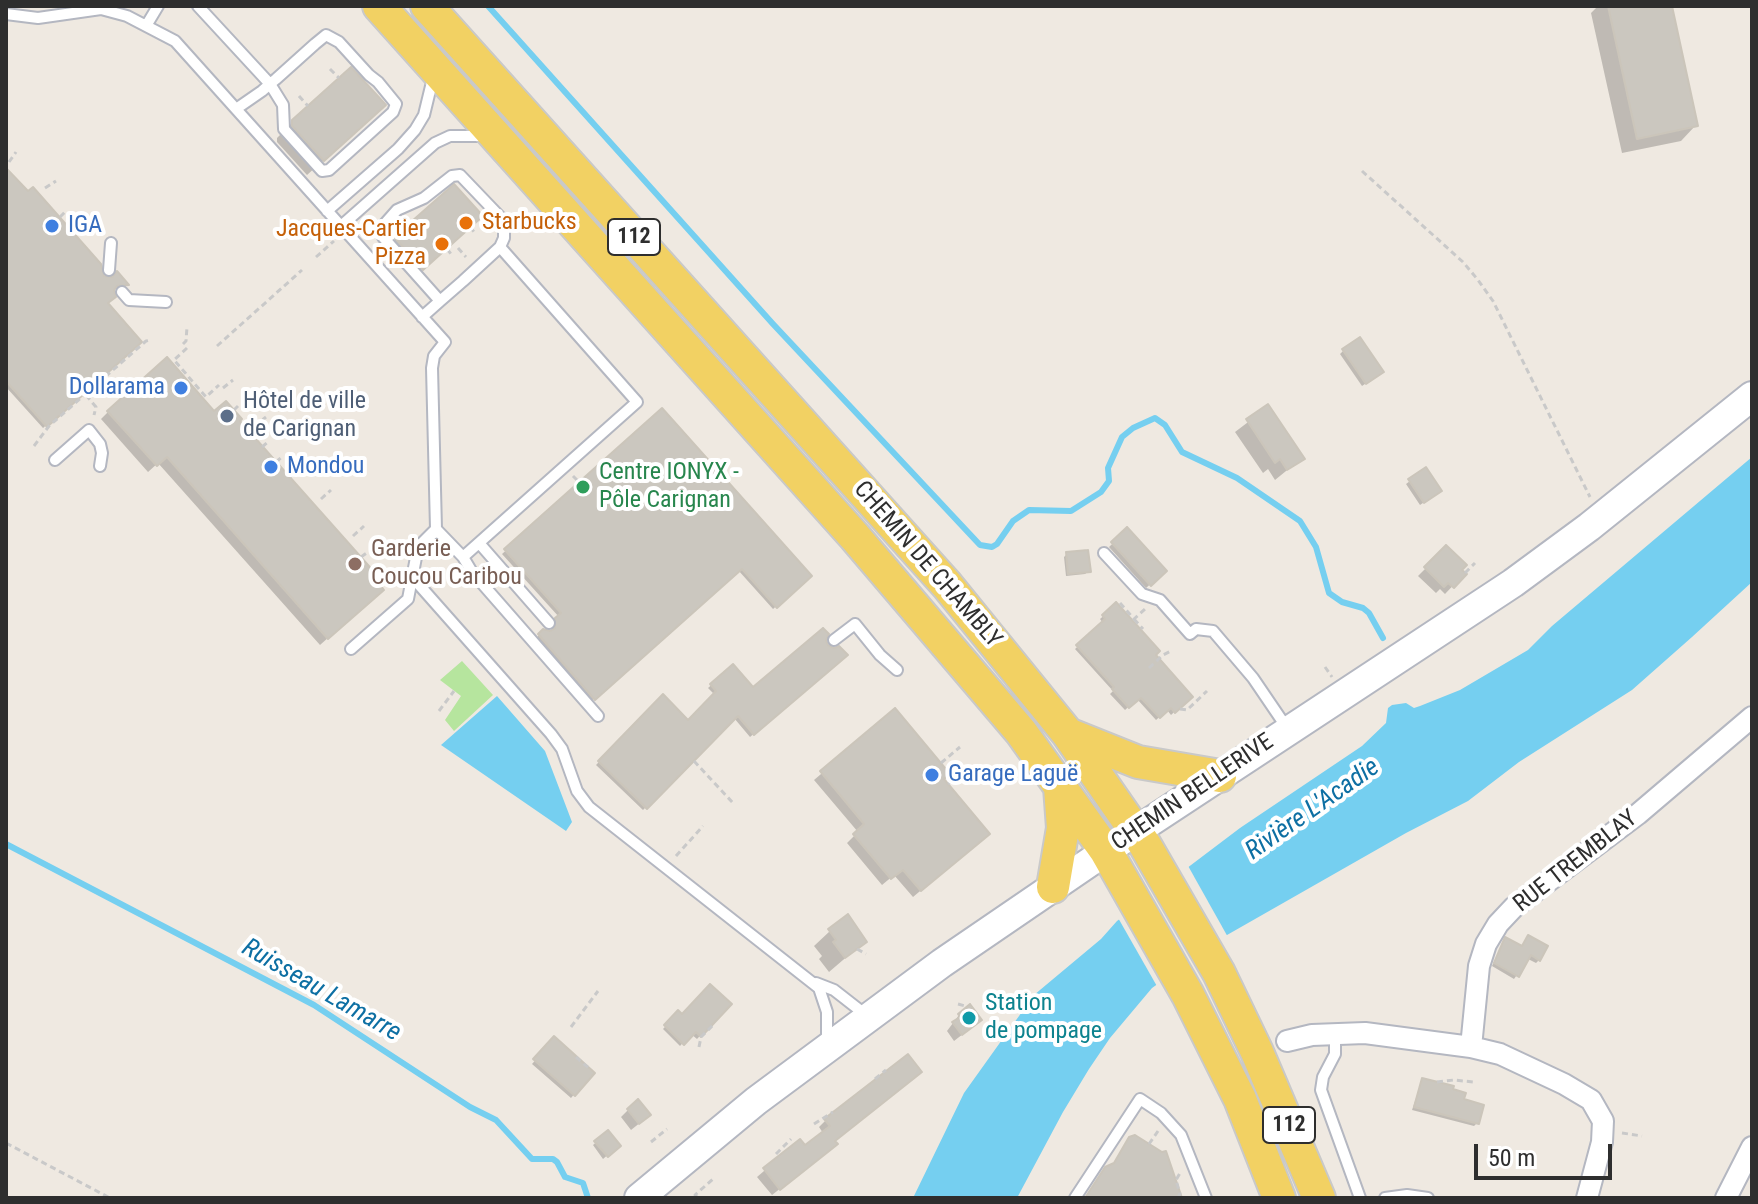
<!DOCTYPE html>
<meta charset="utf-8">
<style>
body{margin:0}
#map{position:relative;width:1758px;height:1204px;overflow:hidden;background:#efe9e1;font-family:"Roboto Condensed",sans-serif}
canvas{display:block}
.frame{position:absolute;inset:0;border:8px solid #2e2e2e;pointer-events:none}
.scale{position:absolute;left:1474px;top:1144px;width:138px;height:36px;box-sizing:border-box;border:4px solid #2e2e2e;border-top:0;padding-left:10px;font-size:24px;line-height:28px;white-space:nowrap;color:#2e2e2e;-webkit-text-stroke:6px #fff;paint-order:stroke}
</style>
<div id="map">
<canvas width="1758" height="1204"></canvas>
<div class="frame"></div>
<div class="scale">50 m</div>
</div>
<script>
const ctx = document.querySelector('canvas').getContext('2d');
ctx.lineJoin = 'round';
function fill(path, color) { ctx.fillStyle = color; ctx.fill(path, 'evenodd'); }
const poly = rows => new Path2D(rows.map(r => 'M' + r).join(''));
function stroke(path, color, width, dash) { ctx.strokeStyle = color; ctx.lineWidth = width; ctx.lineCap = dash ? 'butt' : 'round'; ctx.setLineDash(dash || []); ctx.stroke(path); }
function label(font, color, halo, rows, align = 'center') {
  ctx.font = font + ' "Roboto Condensed",sans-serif'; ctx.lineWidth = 8; ctx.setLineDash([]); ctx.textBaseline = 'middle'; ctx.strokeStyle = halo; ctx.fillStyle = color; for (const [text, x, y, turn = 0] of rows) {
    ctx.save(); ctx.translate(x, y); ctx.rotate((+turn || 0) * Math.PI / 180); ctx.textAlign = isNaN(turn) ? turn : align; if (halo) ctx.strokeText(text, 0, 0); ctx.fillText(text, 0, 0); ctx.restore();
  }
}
const green = poly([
 [462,661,493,695,454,731,445,720,461,696,440,680]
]);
const water = poly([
 [1752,457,1752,582,1692,637,1632,690,1519,762,1468,801,1406,833,1227,935,1152,988,1110,1038,1089,1069,1063,1112,1017,1198,913,1198,964,1093,1034,995,1101,939,1117,921,1240,828,1362,746,1386,723,1388,708,1392,705,1406,703,1414,708,1420,706,1460,690,1528,650,1552,626],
 [497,696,545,751,572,822,566,831,441,745]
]);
const pier = poly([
 [1187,864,1229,939,1158,988,1117,916]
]);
const shadow = poly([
 [1598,6,1670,6,1696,125,1681,141,1622,153,1591,13],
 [368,120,307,175,277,142,277,138,293,122],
 [6,171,102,278,126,285,113,288,106,304,140,342,43,428,6,387],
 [454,187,480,216,419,271,393,242],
 [1343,351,1378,375,1362,386,1340,354],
 [1268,407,1302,458,1275,480,1268,469,1263,473,1235,432],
 [662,411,810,576,773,609,738,570,591,701,536,638,544,631,552,632,553,623,559,617,502,554],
 [108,412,214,414,237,421,374,597,320,645,158,463,148,472,101,419],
 [1425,470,1436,494,1420,505,1406,484],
 [1127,530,1165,571,1146,588,1109,547],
 [1446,548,1464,574,1445,594,1440,589,1436,593,1418,576],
 [1067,554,1089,571,1085,574,1066,576,1064,557],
 [1116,605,1153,655,1191,696,1171,715,1167,710,1156,720,1137,699,1125,710,1110,694,1113,691,1075,649,1103,623,1100,619],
 [824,640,827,647,845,655,750,737,734,718,643,810,596,765,663,697,688,722,715,695,708,688,733,666,753,690],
 [895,711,980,841,913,897,894,875,882,885,847,843,858,832,814,780],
 [830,931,864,942,829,972,819,959,822,956,814,946],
 [1503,942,1521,948,1539,960,1536,963,1528,959,1514,979,1492,966],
 [730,1004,697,1039,691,1034,680,1046,663,1029,678,1013,682,1017],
 [959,1015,972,1027,954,1041,947,1031],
 [554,1039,592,1073,571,1098,532,1064],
 [907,1057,833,1141,828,1151,772,1195,757,1177,799,1141,805,1148,823,1133,819,1127,826,1120],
 [1422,1080,1462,1101,1477,1123,1474,1126,1412,1110],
 [628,1110,641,1122,631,1130,621,1117],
 [608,1132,618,1146,603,1159,593,1145]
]);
const stream = poly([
 [488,6,773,324,980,545,992,547,997,544,1013,521,1029,510,1071,511,1101,492,1109,481,1108,468,1122,437,1133,428,1155,418,1165,425,1182,452,1237,478,1300,521,1316,547,1329,593,1342,602,1363,608,1369,613,1383,638],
 [6,844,314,1005,470,1107,496,1120,532,1159,553,1159,557,1162,565,1177,583,1183,588,1198]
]);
const building = poly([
 [1608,6,1672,6,1698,126,1637,139,1608,6],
 [351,67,386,105,324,161,292,126,292,120,351,67],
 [6,168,28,191,33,187,101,264,104,276,112,277,117,271,129,285,117,286,114,290,116,297,108,303,142,342,47,427,6,381,6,168],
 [454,184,483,216,423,270,394,237,454,184],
 [1360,337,1384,372,1366,384,1342,349,1360,337],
 [167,357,214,411,226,401,242,419,240,421,384,583,381,586,384,590,328,639,167,457,157,466,107,411,167,357],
 [1268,404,1305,459,1287,470,1280,459,1275,463,1246,419,1268,404],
 [662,408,812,576,777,608,742,569,595,700,538,634,543,629,550,631,555,628,555,618,561,613,504,549,662,408],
 [1426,467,1442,491,1424,503,1408,479,1426,467],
 [1127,527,1167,571,1151,586,1111,542,1127,527],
 [1446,545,1467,565,1462,570,1467,574,1454,588,1448,583,1444,587,1424,567,1446,545],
 [1088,550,1091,572,1068,574,1066,552,1088,550],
 [1116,602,1160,651,1156,655,1193,697,1175,713,1171,708,1160,718,1141,698,1129,708,1112,689,1114,687,1076,645,1105,619,1102,615,1116,602],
 [823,628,829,634,826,640,828,645,834,648,839,646,848,655,754,735,738,716,647,809,598,761,663,694,688,720,716,691,710,684,733,664,753,687,823,628],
 [895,708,950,774,944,779,990,834,921,891,903,870,891,879,853,834,864,824,820,771,895,708],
 [848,914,867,942,845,958,833,942,836,940,828,929,848,914],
 [1528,935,1548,946,1540,961,1531,955,1519,977,1494,963,1505,937,1522,946,1528,935],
 [710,984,732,1004,701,1037,696,1032,684,1045,664,1025,678,1010,682,1014,710,984],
 [970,1004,982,1020,962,1035,952,1022,960,1017,958,1014,970,1004],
 [554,1036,595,1073,575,1096,533,1059,554,1036],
 [908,1054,922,1072,835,1141,838,1144,780,1190,763,1168,800,1139,805,1145,830,1126,824,1119,908,1054],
 [1422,1078,1454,1086,1453,1089,1466,1093,1464,1099,1484,1105,1479,1124,1414,1107,1422,1078],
 [638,1099,651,1115,639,1124,627,1109,638,1099],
 [608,1130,621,1146,608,1157,594,1141,608,1130],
 [1135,1135,1162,1152,1166,1151,1182,1198,1085,1198,1105,1167,1114,1163,1129,1137,1135,1135]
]);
const path = poly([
 [330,69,339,78],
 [299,96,308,106],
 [9,162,16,152],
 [1362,171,1463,262,1478,280,1493,301,1590,497],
 [45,188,56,181],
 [60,217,66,211],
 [77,224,87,215],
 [470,227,475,233],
 [458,248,466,257],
 [447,249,451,254],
 [316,257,334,241],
 [183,344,186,341,187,327],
 [217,346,302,270],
 [187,348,174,360,206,397,219,385],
 [223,388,233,380],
 [86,395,96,407,94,415],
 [234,410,238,406],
 [255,426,266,417],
 [34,446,49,426,146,341,151,340],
 [262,447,269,441],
 [276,462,283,456],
 [573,476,579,482],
 [290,477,296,471],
 [321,499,331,490],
 [353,536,364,526],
 [361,557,368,552],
 [1465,573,1475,563],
 [1120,603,1134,619,1145,609],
 [1134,619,1143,629],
 [1325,667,1332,677],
 [1149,668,1163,655,1171,651],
 [1180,709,1187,710,1207,691],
 [439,711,454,691],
 [694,761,733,803],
 [941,763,960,747],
 [948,784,961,774,977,768],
 [676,856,703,826],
 [857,949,866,954],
 [958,1004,965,1006],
 [571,1027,598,991],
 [699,1047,701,1037,714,1024],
 [576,1057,591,1070],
 [875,1079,886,1070],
 [1437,1082,1454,1080,1473,1082],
 [814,1124,833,1112],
 [1622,1133,1642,1136],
 [651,1142,667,1129],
 [6,1143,110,1198],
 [1149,1144,1158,1131],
 [776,1154,791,1139],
 [697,1197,695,1195,713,1179],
 [1178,1198,1180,1194,1176,1180,1180,1173]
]);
const lane = poly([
 [198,6,270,84,283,105,284,129,322,171,329,170,393,112,396,104,378,82,369,75,339,42,326,35,315,44,276,79,270,84,262,91,236,109],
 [6,14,38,18,101,9,127,16,175,41,445,342,434,356,432,368,436,529,418,547,408,599,351,649],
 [146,26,158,6],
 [327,211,398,149,415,130,424,115,433,78],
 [341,226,435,143,450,136,485,136],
 [109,270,111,243],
 [122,292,129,300,166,302],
 [422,317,440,301,463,281,500,247,504,238,504,221,460,175,452,176,424,198,397,210,382,227,383,237,440,301],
 [55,460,89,430,100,444,102,453,100,466],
 [436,529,463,557,637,402,500,247],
 [479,543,549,623],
 [1104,553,1142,594,1160,600,1190,634,1196,629,1213,631,1253,678,1287,728],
 [463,557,472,572,598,716],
 [413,578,551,734,562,749,577,791,589,807,819,988,827,1012,827,1042],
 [834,640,855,624,880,655,897,670],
 [816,983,834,990,866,1015],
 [1335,1033,1335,1054,1323,1077,1321,1090,1360,1198],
 [1075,1198,1140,1099,1161,1113,1181,1135,1206,1198],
 [1385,1198,1407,1195,1428,1198]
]);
const street = poly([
 [1287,1041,1312,1035,1365,1033,1471,1047,1500,1054,1564,1084,1591,1100,1603,1121,1602,1142,1587,1198],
 [1471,1047,1479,966,1486,944,1498,924,1514,907,1638,814,1752,717],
 [1726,1198,1752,1147]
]);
const secondary = poly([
 [639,1198,756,1101,942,963,1106,851,1513,583,1589,527,1752,396]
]);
const primary = poly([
 [379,6,855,537,1021,732,1106,851,1188,995,1240,1099,1279,1198],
 [427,6,947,585,1068,734,1145,845,1219,973,1257,1052,1319,1198],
 [1068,734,1138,762,1220,776],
 [1053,887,1063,828,1060,787]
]);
const markers = [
 [466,223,8,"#e8710a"],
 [52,226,8,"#3f7fe0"],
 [442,244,8,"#e8710a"],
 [181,388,8,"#3f7fe0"],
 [227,416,8,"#5c6f8a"],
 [271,467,8,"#3f7fe0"],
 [583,487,8,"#2e9e5b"],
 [355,564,8,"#8d6e63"],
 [932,775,8,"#3f7fe0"],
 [969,1018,8,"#0f9aa8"]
];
const shields = [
 [634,237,52],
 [1289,1125,52]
];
const shieldNames = [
 ["112",634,237],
 ["112",1289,1125]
];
const foodNames = [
 ["Starbucks",482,223],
 ["Jacques-Cartier",426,230,"right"],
 ["Pizza",426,258,"right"]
];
const shopNames = [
 ["IGA",68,226],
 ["Dollarama",165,388,"right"],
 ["Mondou",287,467],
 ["Garage Laguë",948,775]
];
const serviceNames = [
 ["Hôtel de ville",243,402],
 ["de Carignan",243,430]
];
const leisureNames = [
 ["Centre IONYX -",599,473],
 ["Pôle Carignan",599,501]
];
const educationNames = [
 ["Garderie",371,550],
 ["Coucou Caribou",371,578]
];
const streetNames = [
 ["CHEMIN DE CHAMBLY",927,565,49],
 ["CHEMIN BELLERIVE",1193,793,-34],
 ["RUE TREMBLAY",1576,862,-38]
];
const cultureNames = [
 ["Station",985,1004],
 ["de pompage",985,1032]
];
const waterNames = [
 ["Rivière L'Acadie",1313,810,-35],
 ["Ruisseau Lamarre",321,991,30]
];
fill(green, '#b6e59e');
fill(water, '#75cff0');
fill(pier, '#efe9e1');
fill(shadow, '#0003');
stroke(stream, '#75cff0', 6);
fill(building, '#cbc7bf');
stroke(building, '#cbc5ba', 2);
stroke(lane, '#b4b7c1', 14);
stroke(street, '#b4b7c1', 24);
stroke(secondary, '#b4b7c1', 32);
stroke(primary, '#c9c9c9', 36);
stroke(path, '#c9c9c9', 3, [6, 4]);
stroke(lane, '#fff', 10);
stroke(street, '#fff', 20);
stroke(secondary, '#fff', 28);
stroke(primary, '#f2d163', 32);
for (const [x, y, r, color] of markers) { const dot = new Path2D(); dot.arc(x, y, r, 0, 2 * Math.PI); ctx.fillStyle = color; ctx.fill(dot); stroke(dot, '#fff', 3); }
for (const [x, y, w] of shields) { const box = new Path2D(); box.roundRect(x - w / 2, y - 18, w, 36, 6); ctx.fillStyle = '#fff'; ctx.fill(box); stroke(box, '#2e2e2e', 2); }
label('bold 22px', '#2e2e2e', null, shieldNames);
label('24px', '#c56008', '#fff', foodNames, 'left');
label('24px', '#366cbe', '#fff', shopNames, 'left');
label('24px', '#4e5e75', '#fff', serviceNames, 'left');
label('24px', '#27864d', '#fff', leisureNames, 'left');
label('24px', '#785e54', '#fff', educationNames, 'left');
label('24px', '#2e2e2e', '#fff', streetNames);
label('24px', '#0d838f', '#fff', cultureNames, 'left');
label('italic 26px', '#0d6fa3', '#fff', waterNames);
</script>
